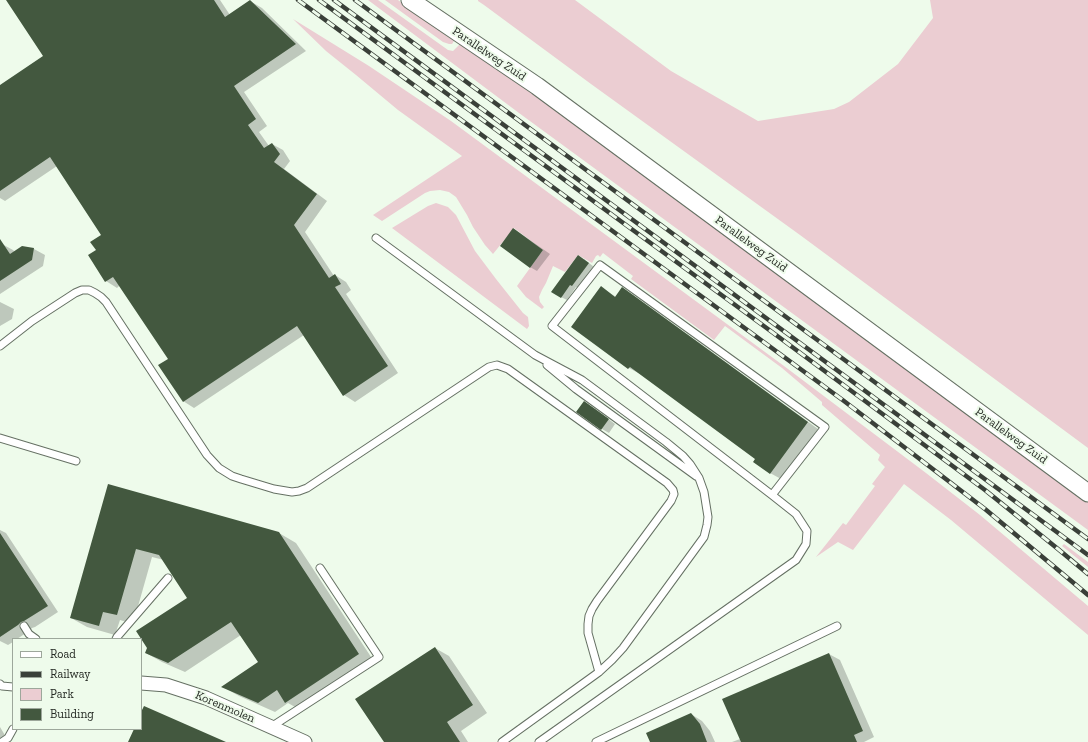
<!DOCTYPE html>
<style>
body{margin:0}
#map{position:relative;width:1088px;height:742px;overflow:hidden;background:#eefbeb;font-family:"Zilla Slab",serif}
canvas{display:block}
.legend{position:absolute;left:12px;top:638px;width:130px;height:92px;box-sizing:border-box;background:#eefbeb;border:1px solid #9da79b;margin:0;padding:5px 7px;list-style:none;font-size:12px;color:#242923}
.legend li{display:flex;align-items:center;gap:8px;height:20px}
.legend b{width:20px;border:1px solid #9da79b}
</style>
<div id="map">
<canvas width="1088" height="742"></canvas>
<ul class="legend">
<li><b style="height:5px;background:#fff"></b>Road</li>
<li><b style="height:5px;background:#3a4039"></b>Railway</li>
<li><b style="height:11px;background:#ebcdd2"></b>Park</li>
<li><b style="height:11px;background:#43583f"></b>Building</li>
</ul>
</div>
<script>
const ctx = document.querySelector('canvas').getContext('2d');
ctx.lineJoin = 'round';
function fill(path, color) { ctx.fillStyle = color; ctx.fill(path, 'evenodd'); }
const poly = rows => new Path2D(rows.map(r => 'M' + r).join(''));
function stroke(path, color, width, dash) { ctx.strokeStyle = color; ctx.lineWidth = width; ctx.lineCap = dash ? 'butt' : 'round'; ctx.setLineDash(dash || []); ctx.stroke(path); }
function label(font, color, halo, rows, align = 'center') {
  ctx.font = font + ' "Zilla Slab",serif'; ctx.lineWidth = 4; ctx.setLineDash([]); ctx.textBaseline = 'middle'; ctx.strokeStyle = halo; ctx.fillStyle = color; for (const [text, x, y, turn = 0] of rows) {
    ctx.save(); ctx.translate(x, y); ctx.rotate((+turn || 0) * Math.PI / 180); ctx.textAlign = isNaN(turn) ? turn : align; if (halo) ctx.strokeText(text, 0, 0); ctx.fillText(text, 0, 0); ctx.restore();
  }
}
const green = poly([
 [368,0,378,0,448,50,453,51,460,44,477,56,508,75,535,93,1088,501,1088,530,519,113],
 [385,0,398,0,454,41,452,44,449,44,443,42],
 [478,0,575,0,671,71,758,121,834,109,849,102,898,64,933,18,930,0,1088,0,1088,448,800,235,591,84,484,5,478,1],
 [293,19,369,66,451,121,784,366,926,473,980,515,1088,606,1088,635,951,520,904,484,853,550,838,542,816,557,843,523,846,525,875,486,872,484,885,467,878,460,880,455,822,405,822,402,782,368,725,326,714,340,631,279,633,276,603,253,600,257,598,255,596,256,592,263,578,255,565,272,553,266,546,283,542,290,539,297,540,302,544,307,542,309,526,297,517,286,543,250,514,228,493,254,485,245,473,227,467,215,456,197,449,192,440,190,430,191,425,193,382,221,373,215,462,156,398,110,356,75,326,51],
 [436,203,448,207,456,215,475,251,496,279,523,313,528,317,529,326,527,329,392,228,428,206],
 [1064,544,1088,562,1088,567,1062,546]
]);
const shadow = poly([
 [7,0,220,0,230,15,250,1,262,8,306,51,244,92,267,126,259,132,269,146,272,144,283,150,290,161,284,169,327,201,305,232,334,276,335,275,346,282,351,290,346,294,398,373,355,402,344,395,304,335,194,408,183,401,169,359,120,285,117,288,106,281,97,250,103,235,57,166,5,201,0,198,0,86,44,56],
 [514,229,550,254,537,271,530,267],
 [2,244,13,250,15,252,23,247,34,249,45,255,43,266,0,294,0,245],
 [584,259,594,267,578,288,576,287,567,300,561,297],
 [601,287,616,297,623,289,633,295,818,429,781,479,770,473,756,459,640,373,640,374,629,368],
 [0,302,14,309,12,319,0,326],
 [591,406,615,424,609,433,602,429],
 [108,486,279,533,296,543,375,663,302,711,288,703,275,712,239,696,223,687,260,663,241,635,185,672,162,662,146,653,189,598,164,560,152,557,133,624,120,620,115,635,87,627,71,618],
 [0,530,6,533,58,612,35,627,32,628,29,631,17,639,13,639,13,642,8,645,0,641],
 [435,648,449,656,487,713,461,731,468,742,385,742],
 [829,654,840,660,874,737,864,742,732,742,740,739],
 [691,714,702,721,710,731,715,742,651,742],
 [0,727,6,737,0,741]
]);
const building = poly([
 [6,0,214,0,225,17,250,0,296,44,234,86,256,119,248,125,264,148,272,143,280,154,274,162,317,194,294,225,329,278,335,274,341,284,335,287,388,366,343,396,297,326,183,402,158,365,168,359,113,277,105,282,88,255,96,250,90,242,101,235,50,157,0,191,0,85,43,56],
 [513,228,543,250,530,268,500,246],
 [0,239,10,254,22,246,34,248,32,260,0,281],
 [578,255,589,263,572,286,570,285,561,298,551,292],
 [601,286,615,297,622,287,808,422,770,474,753,462,755,459,630,367,628,369,571,327],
 [584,401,609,419,601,430,576,412],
 [108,484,279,532,359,654,285,703,277,690,258,703,221,687,258,662,231,622,168,663,145,653,147,648,136,631,187,598,159,555,136,549,117,615,103,612,99,626,70,618],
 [0,533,48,606,24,621,21,622,18,625,0,637],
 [435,647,473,705,447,722,460,742,384,742,355,699],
 [829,653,863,731,854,735,857,742,741,742,722,699],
 [144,706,226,742,128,742,134,729,141,729,141,712],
 [691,713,700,724,707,742,650,742,646,733]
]);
const service = poly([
 [376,238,535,355,582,380,666,442,683,456,690,464,699,478,704,492,708,517,707,525,704,537,623,648,612,660,599,672,502,742],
 [0,346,32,321,75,293,82,290,89,290,95,293,101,297,106,302,207,455,219,468,232,476,241,479,274,489,292,492,299,491,307,488,489,367,497,365,508,369,667,483,673,490,674,494,671,501,597,601,592,609,589,616,588,624,588,633,599,672],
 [547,365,576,389,696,476],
 [0,438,76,461],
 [24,626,29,634,36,639],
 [116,639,117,637,168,578],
 [0,684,2,686,13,687],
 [271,727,379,657,320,568],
 [2,742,8,738,13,729],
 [539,742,796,560,806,544,807,531,796,514,772,495,552,326,600,265,825,427,772,495],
 [596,742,837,626]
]);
const minor = poly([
 [141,683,166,685,206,698,305,742]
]);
const tertiary = poly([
 [410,0,537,86,1088,493]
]);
const rail = poly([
 [298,0,844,401,985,509,1088,595],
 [319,0,772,332,985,490,1058,549,1088,574],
 [334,0,1088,555],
 [355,0,1088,539]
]);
const streetNames = [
 ["Parallelweg Zuid",489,54,34],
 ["Parallelweg Zuid",751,244,36],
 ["Parallelweg Zuid",1011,436,36],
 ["Korenmolen",225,707,23]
];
fill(green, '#ebcdd2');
fill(shadow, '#0003');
fill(building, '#43583f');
stroke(service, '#657063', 9);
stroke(minor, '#657063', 15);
stroke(tertiary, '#657063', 19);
stroke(service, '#fff', 7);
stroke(minor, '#fff', 13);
stroke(tertiary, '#fff', 17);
stroke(rail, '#3a4039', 4.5);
stroke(rail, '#eefbeb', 3, [9]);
label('12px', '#242923', '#eefbeb', streetNames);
</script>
